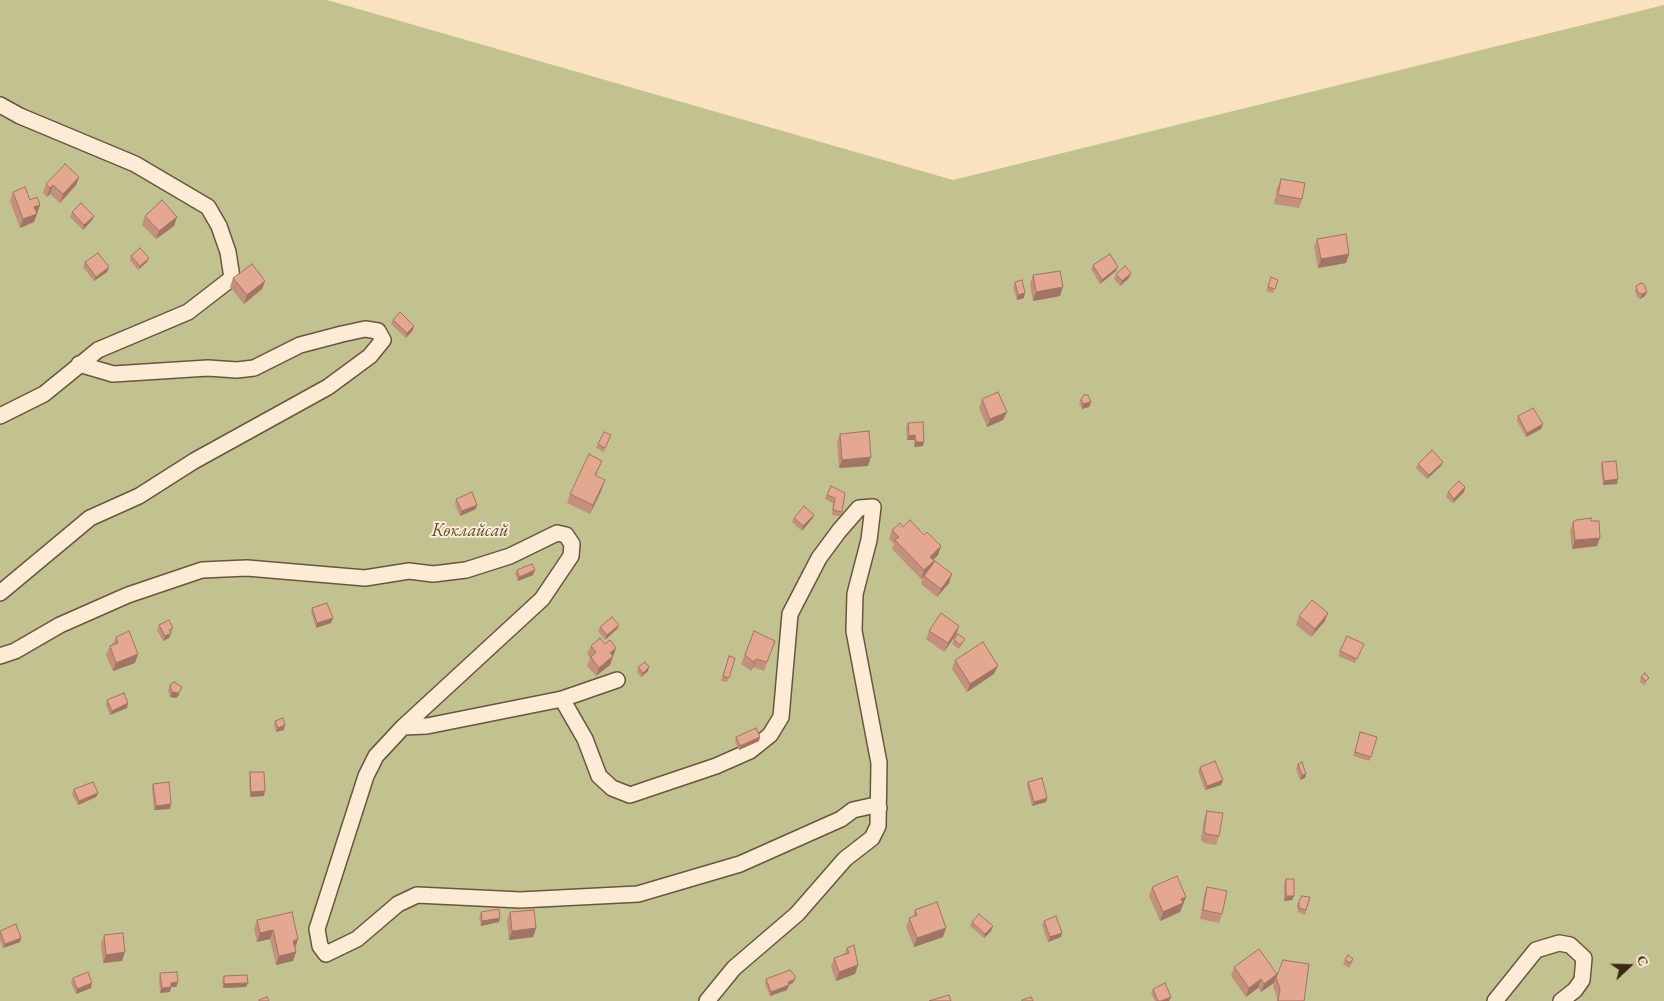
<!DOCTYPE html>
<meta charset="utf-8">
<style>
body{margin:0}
#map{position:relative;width:1664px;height:1001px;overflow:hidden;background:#fae2be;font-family:"EB Garamond",serif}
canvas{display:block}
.north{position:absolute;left:1604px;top:941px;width:50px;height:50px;-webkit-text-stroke:4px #fcecd5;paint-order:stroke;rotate:69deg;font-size:14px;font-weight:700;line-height:20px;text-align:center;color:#3a2612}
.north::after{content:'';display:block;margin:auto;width:18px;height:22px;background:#3a2612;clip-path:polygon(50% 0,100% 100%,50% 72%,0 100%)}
</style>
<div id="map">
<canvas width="1664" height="1001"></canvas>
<div class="north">С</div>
</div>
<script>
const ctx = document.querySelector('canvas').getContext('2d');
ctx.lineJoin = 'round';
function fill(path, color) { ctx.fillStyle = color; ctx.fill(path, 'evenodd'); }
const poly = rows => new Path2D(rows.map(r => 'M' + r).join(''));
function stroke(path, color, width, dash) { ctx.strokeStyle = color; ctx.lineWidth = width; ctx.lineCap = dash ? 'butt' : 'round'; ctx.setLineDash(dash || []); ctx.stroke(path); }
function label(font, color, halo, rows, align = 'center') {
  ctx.font = font + ' "EB Garamond",serif'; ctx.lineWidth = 4; ctx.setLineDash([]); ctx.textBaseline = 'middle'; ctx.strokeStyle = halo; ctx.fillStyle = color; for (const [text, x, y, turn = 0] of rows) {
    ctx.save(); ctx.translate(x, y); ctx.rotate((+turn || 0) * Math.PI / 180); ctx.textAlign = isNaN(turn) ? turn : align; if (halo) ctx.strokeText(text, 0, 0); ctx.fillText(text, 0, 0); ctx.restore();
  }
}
const green = poly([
 [0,0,327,0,953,180,1664,5,1664,1001,0,1001]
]);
const minor = poly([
 [0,105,20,116,135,164,208,207,219,226,228,252,232,278,188,312,98,350,44,394,0,416],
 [0,593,90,518,139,496,194,461,328,387,370,356,383,340,378,331,365,329,342,334,300,345,254,368,237,370,208,368,113,374,79,364],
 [0,656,15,651,60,625,128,595,202,570,247,568,365,578,409,571,433,574,466,570,510,556,557,533,566,535,572,544,571,556,542,599,403,727,376,756,366,776,317,929,320,946,326,954,357,939,398,904,417,895,520,900,638,894,740,864,841,819,853,810,871,806,879,808],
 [562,699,585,739,599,776,612,788,630,795,716,766,750,751,770,735,781,717,790,614,819,558,839,531,859,508,873,507,869,540,855,594,854,631,879,763,878,826,872,838,845,859,797,914,734,968,707,1001],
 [403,727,427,726,562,699,617,680],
 [1495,1001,1536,950,1559,943,1570,945,1584,958,1582,980,1575,990,1561,1001]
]);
const wall = poly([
 [79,177,76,185,60,203,50,194,47,197,43,193,46,184],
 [1281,179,1302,199,1299,208,1274,204,1277,188],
 [13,192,40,205,34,222,20,228,10,201],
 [72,212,94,216,92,220,83,230,70,217],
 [145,216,177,217,174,226,156,239,142,225],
 [1317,239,1349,254,1346,263,1318,268,1314,247],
 [131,256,147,262,138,270,130,260],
 [85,262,109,267,107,272,94,281,83,267],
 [1093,265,1118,267,1116,271,1100,284,1091,269],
 [1116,274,1129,278,1120,286,1114,279],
 [1033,275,1060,296,1033,301,1030,284],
 [1271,277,1278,280,1273,293,1266,291],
 [233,278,265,281,262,289,244,304,230,287],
 [1015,282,1024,298,1017,300,1013,287],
 [1636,286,1645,296,1640,299,1637,297,1635,291],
 [393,320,413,330,406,338,391,324],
 [982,399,1007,412,1003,420,987,427,979,408],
 [1081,399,1091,402,1089,407,1082,409,1079,403],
 [1518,416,1543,424,1541,429,1526,437,1517,421],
 [908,423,923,446,914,447,914,440,907,440,906,427],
 [840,434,868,466,839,468,837,442],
 [609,440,604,452,596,448,598,444],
 [602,461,596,476,602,489,590,514,567,503,570,494],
 [1443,462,1441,466,1427,479,1416,468,1418,464],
 [1602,462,1617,484,1603,485,1601,467],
 [831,486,842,512,840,516,832,515,833,503,825,499],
 [1465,487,1464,492,1453,503,1446,497,1448,492],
 [456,499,476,509,460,516,455,504],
 [814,515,812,519,802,531,792,522,794,518],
 [1573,522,1597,546,1572,549,1570,531],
 [892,530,924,535,941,546,938,555,933,560,934,561,933,564,949,583,937,597,921,584,923,576,921,579,892,549,894,544,889,539],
 [517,570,533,575,518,581,515,574],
 [312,608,331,623,316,628,311,612],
 [1299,616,1325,621,1311,637,1296,625],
 [159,625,173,628,169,638,163,641,157,630],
 [619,625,617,629,605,640,598,631,600,627],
 [959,626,956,635,944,652,926,639,929,631],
 [754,631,775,641,764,671,753,667,751,671,741,664],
 [116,637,138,654,135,663,113,671,106,655,110,646,112,645],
 [954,640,963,643,959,649,952,644],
 [605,644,616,648,610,665,596,676,587,666,590,658,587,654,591,646],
 [1364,644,1355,663,1338,656,1340,651],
 [729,656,735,658,727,682,721,681],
 [955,660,994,674,967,692,952,669],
 [638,667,648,671,641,677,637,672],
 [1641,677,1647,682,1644,685,1640,682],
 [170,685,179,695,176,698,170,697,168,690],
 [107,700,128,703,127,708,110,715,106,705],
 [275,721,284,730,276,732,274,725],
 [736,737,759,741,739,750,735,742],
 [1359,737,1371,757,1369,761,1353,756],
 [1298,764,1306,774,1305,778,1300,780,1296,769],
 [1200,767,1221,785,1205,790,1198,771],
 [250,772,264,796,250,797,249,777],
 [1028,782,1047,798,1046,802,1032,806,1027,786],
 [153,784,170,809,154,810,152,788],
 [74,789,98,793,96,797,78,805,72,794],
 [1207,811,1219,836,1216,845,1204,843,1201,840,1204,819],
 [1286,879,1294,896,1292,900,1284,901,1284,883],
 [1152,887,1186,897,1180,912,1160,921,1149,896],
 [1207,887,1222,914,1219,923,1200,919,1204,896],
 [1310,897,1305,915,1298,912,1297,905,1299,901],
 [915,910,943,937,914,947,906,927,909,918,913,917],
 [481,912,499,922,481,926,479,917],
 [510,912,536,928,533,937,509,940,507,921],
 [257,920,298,939,295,948,296,952,293,961,276,965,270,939,257,942,254,929],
 [1044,921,1061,937,1048,942,1042,925],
 [972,922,993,926,991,931,984,938,970,926],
 [0,931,21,938,20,942,3,948,0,940],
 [104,935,122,961,103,963,101,944],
 [847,948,858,965,855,974,836,981,831,967,834,958,844,954],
 [1353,959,1352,963,1349,968,1343,964,1345,960],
 [1283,960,1304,1001,1277,1001,1277,998,1273,986],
 [1234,967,1277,974,1274,983,1261,992,1258,988,1246,997,1231,976],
 [160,973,178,982,176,987,171,987,170,992,160,993,159,978],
 [224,976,246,987,223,988,222,981],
 [73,978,91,988,76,994,71,983],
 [766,979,793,983,789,985,787,990,770,996,765,984],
 [1153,989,1171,997,1169,1001,1155,1001,1151,993]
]);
const shadedWall = poly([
 [79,177,76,185,60,203,63,194],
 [53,185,50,194,47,197,50,188],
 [40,205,34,222,20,228,23,219,34,207],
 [94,216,92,220,83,230,84,225],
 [177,217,174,226,156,239,159,231],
 [1349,254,1346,263,1318,268,1321,259],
 [149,258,147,262,138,270,140,266],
 [109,267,107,272,94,281,96,277],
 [1118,267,1116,271,1100,284,1102,280],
 [1131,273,1129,278,1120,286,1122,281],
 [265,281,262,289,244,304,247,295],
 [1063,287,1060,296,1033,301,1036,292],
 [1647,292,1645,296,1640,299,1642,294],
 [1025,293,1024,298,1017,300,1018,295],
 [414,326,413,330,406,338,407,333],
 [1091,402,1089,407,1082,409,1083,404],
 [1007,412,1003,420,987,427,990,419],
 [1543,424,1541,429,1526,437,1527,433],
 [915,435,914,440,907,440,909,436],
 [916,442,924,442,923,446,914,447],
 [871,457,868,466,839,468,842,460],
 [1443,462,1441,466,1427,479,1429,475],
 [1618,479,1617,484,1603,485,1604,481],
 [605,480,602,489,590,514,593,505],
 [1465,487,1464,492,1453,503,1454,499],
 [477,505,476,509,460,516,462,511],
 [814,515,812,519,802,531,803,526],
 [1600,538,1597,546,1572,549,1575,540],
 [941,546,938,555,927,566,930,557],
 [934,561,931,570,921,579,924,570],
 [535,570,533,575,518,581,519,577],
 [952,574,949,583,937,597,941,589],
 [1328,613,1325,621,1311,637,1315,629],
 [333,618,331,623,316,628,317,623],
 [619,625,617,629,605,640,607,635],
 [959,626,956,635,944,652,948,643],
 [171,633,169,638,163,641,165,636],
 [616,648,610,665,596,676,599,668,610,653],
 [138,654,135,663,113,671,116,663],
 [756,659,753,667,751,671,754,662],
 [998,666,994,674,967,692,970,684],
 [649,667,648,671,641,677,643,673],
 [180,691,179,695,176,698,170,697,172,692],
 [128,703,127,708,110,715,112,711],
 [285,725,284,730,276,732,278,728],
 [760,737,759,741,739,750,740,746],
 [1306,774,1305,778,1300,780,1302,775],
 [1223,780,1221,785,1205,790,1207,786],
 [265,791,264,796,250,797,251,792],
 [98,793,96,797,78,805,79,801],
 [1047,798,1046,802,1032,806,1034,802],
 [171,804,170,809,154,810,156,806],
 [1286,896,1294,896,1292,900,1284,901],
 [1186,897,1180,912,1160,921,1163,912,1181,899],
 [500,918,499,922,481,926,482,921],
 [993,926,991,931,984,938,985,934],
 [536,928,533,937,509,940,512,931],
 [946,928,943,937,914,947,917,938],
 [273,930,270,939,257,942,260,933],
 [1062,933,1061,937,1048,942,1050,937],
 [21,938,20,942,3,948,5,944],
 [298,939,295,948,293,941],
 [125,952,122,961,103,963,106,955],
 [296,952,293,961,276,965,279,956],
 [858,965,855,974,836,981,839,972],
 [1277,974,1274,983,1261,992,1264,984],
 [795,979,793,983,786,986,788,982],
 [1261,979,1258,988,1246,997,1249,988],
 [178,982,176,987,171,987,170,992,160,993,162,988,171,983],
 [92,983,91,988,76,994,77,989],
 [248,983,246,987,223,988,224,984],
 [789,985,787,990,770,996,771,992],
 [1171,997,1169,1001,1161,1001]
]);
const building = poly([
 [65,164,79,177,63,194,53,185,50,188,46,184,65,164],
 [1281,179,1305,183,1302,199,1278,195,1281,179],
 [25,187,30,200,37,197,40,205,34,207,37,214,23,219,13,192,25,187],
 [162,200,177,217,159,231,145,216,162,200],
 [81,203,94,216,84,225,72,212,81,203],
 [1346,234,1349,254,1321,259,1317,239,1346,234],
 [140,248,149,258,140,266,131,256,140,248],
 [98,253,109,267,96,277,85,262,98,253],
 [1110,254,1118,267,1102,280,1093,265,1110,254],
 [252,264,265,281,247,295,233,278,252,264],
 [1125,266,1131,273,1122,281,1116,274,1125,266],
 [1060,271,1063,287,1036,292,1033,275,1060,271],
 [1271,277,1278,280,1275,289,1268,287,1271,277],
 [1022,280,1025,293,1018,295,1015,282,1022,280],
 [1641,283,1644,284,1647,292,1642,294,1638,293,1636,286,1641,283],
 [400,312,414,326,407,333,393,320,400,312],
 [998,392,1007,412,990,419,982,399,998,392],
 [1084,395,1088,395,1091,402,1083,404,1081,399,1084,395],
 [1533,408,1543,424,1527,433,1518,416,1533,408],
 [923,422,924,442,916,442,915,435,909,436,908,423,923,422],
 [869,431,871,457,842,460,840,434,869,431],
 [604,432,611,435,605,448,598,444,604,432],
 [1432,450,1443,462,1429,475,1418,464,1432,450],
 [589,454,602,461,595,475,605,480,593,505,570,494,589,454],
 [1616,461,1618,479,1604,481,1602,462,1616,461],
 [1459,481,1465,487,1454,499,1448,492,1459,481],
 [831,486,845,493,842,512,833,510,835,498,827,495,831,486],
 [472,492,477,505,462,511,456,499,472,492],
 [804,506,814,515,803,526,794,518,804,506],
 [1591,518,1591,521,1599,521,1600,538,1575,540,1573,522,1576,520,1591,518],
 [910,520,924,535,927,532,941,546,930,557,934,561,924,570,895,540,899,537,892,530,900,523,903,527,910,520],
 [935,561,952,574,941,589,924,576,935,561],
 [532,564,535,570,519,577,517,570,532,564],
 [1312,600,1328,613,1315,629,1299,616,1312,600],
 [327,603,333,618,317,623,312,608,327,603],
 [941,613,959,626,948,643,929,631,941,613],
 [612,617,619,625,607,635,600,627,612,617],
 [169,620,173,628,169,630,171,633,165,636,159,625,169,620],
 [129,631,138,654,116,663,110,646,118,643,116,637,129,631],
 [754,631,775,641,767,662,756,659,754,662,745,655,754,631],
 [958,634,965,639,960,645,954,640,958,634],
 [1347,636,1364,644,1357,659,1340,651,1347,636],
 [600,638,605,644,610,640,616,648,610,653,613,656,599,668,591,657,596,652,591,646,600,638],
 [983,642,998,666,970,684,955,660,983,642],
 [729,656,735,658,729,678,723,676,729,656],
 [645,662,649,667,643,673,638,667,645,662],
 [1645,673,1649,678,1646,681,1641,677,1645,673],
 [174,682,182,687,180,691,178,693,172,692,170,685,174,682],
 [124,693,128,703,112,711,107,700,124,693],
 [283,718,285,725,278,728,275,721,283,718],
 [756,728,760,737,740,746,736,737,756,728],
 [1360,732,1377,737,1371,757,1355,752,1360,732],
 [1215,761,1223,780,1207,786,1200,767,1215,761],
 [1302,762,1306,774,1302,775,1298,764,1302,762],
 [250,772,264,772,265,791,251,792,250,772],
 [1042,778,1047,798,1034,802,1028,782,1042,778],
 [93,782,98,793,79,801,74,789,93,782],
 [169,782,171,804,156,806,153,784,169,782],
 [1207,811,1223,813,1219,836,1207,834,1204,831,1207,811],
 [1177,876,1186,897,1181,899,1183,903,1163,912,1152,887,1177,876],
 [1286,879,1294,879,1294,896,1286,896,1286,879],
 [1207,887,1227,891,1222,914,1203,910,1207,887],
 [1302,896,1310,897,1306,910,1299,908,1299,901,1302,896],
 [937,902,946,928,917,938,909,918,917,915,915,910,937,902],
 [499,909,500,918,482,921,481,912,499,909],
 [534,910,536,928,512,931,510,912,534,910],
 [292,912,298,939,293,941,296,952,279,956,273,930,260,933,257,920,292,912],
 [979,914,993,926,985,934,972,922,979,914],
 [1056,916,1062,933,1050,937,1044,921,1056,916],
 [16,924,21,938,5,944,0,931,16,924],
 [123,933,125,952,106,955,104,935,123,933],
 [854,945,858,965,839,972,834,958,849,953,847,948,854,945],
 [1259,949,1277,974,1264,984,1261,979,1249,988,1234,967,1259,949],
 [1348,955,1353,959,1350,963,1345,960,1348,955],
 [1283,960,1309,964,1304,1001,1278,1001,1280,989,1276,978,1283,960],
 [790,970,795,976,795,979,788,982,789,985,771,992,766,979,790,970],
 [88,972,92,983,77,989,73,978,88,972],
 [177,972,178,982,171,983,171,987,162,988,160,973,177,972],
 [247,975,248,983,224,984,224,976,247,975],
 [1165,983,1171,997,1161,1001,1158,1001,1153,989,1165,983],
 [949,995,951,1001,929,1001,949,995],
 [267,997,269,1001,259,1001,259,1000,267,997],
 [1031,997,1033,1001,1022,1001,1022,1000,1031,997]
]);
const parkNames = [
 ["Көклайсай",470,531]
];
fill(green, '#c1c28f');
stroke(minor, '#6a553d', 18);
stroke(minor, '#fcecd5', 15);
fill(wall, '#c4907c');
fill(shadedWall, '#a07565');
fill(building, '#e4a790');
stroke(building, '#a07565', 1);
label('italic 18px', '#5c4d31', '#fcecd5', parkNames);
</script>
